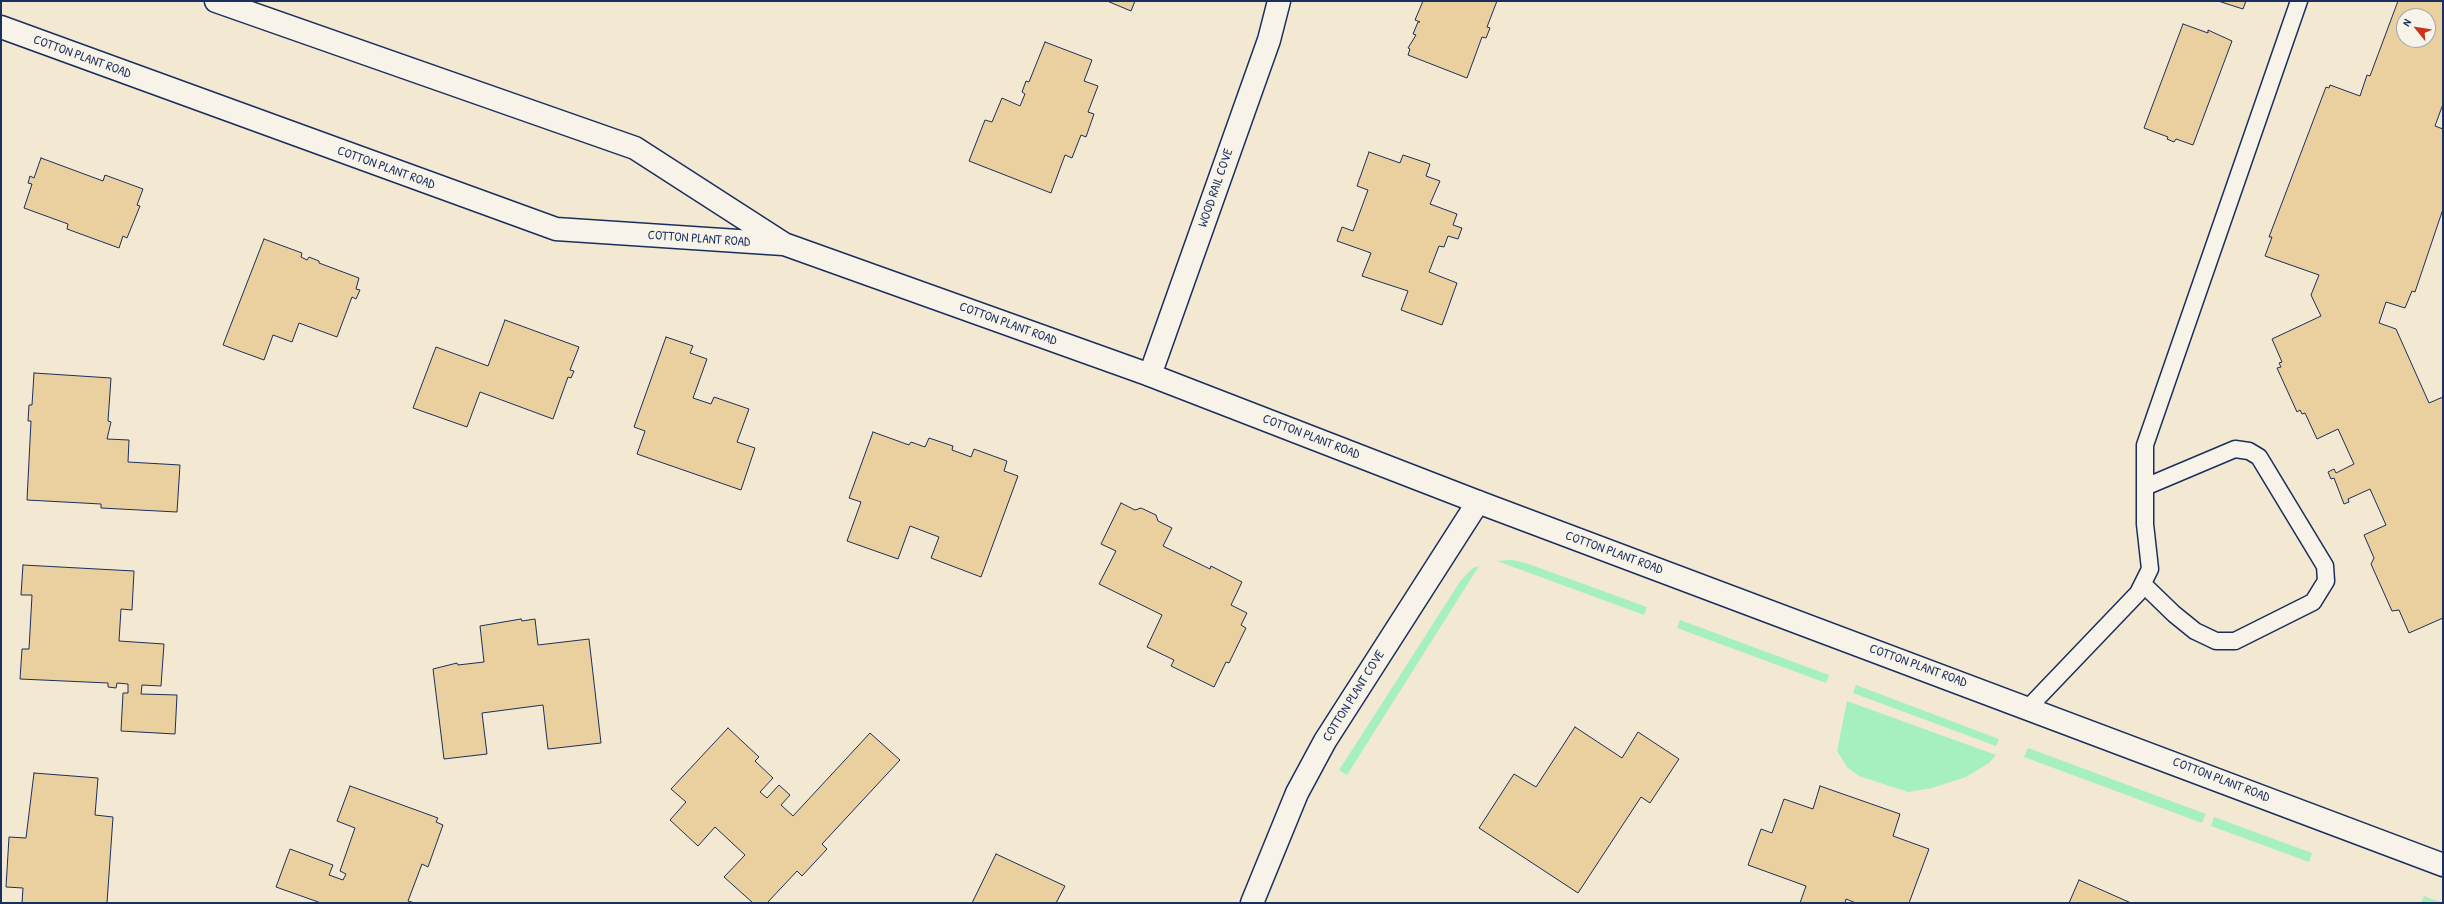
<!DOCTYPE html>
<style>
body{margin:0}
#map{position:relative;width:2444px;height:904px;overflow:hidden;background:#f3e8d2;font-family:"Patrick Hand",sans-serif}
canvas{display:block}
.frame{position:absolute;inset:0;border:2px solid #1b2f5e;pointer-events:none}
.north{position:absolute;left:2396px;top:8px;width:40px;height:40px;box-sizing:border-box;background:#f7f3e8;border:1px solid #9fa5b1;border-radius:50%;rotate:300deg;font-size:11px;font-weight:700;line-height:16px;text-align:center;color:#1b2f5e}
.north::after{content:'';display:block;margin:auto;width:14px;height:18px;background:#c8321e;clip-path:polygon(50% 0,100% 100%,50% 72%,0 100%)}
</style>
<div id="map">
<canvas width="2444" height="904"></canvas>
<div class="frame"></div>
<div class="north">N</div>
</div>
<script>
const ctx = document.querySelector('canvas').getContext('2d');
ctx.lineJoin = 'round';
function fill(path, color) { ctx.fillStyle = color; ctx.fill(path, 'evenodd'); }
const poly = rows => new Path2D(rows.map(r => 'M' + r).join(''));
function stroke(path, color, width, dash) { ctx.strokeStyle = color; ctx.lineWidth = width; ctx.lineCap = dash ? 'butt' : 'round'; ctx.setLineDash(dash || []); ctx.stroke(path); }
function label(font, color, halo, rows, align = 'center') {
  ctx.font = font + ' "Patrick Hand",sans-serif'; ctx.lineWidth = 3; ctx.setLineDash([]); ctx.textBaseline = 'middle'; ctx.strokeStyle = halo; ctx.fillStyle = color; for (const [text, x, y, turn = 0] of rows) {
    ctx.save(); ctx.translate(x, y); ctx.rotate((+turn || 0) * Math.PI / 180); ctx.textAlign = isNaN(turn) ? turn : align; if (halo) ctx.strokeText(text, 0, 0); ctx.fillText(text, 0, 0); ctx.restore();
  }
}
const green = poly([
 [1512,560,1526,563,1647,607,1644,615,1497,561],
 [1479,566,1347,775,1339,770,1372,719,1461,580,1473,568],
 [1680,620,1829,675,1826,683,1677,628],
 [1856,685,1999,739,1996,746,1853,693],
 [1847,701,1996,755,1989,763,1966,777,1932,788,1908,792,1859,776,1847,767,1837,751],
 [2028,748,2206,814,2202,823,2024,757],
 [2214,817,2312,853,2309,862,2211,826],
 [2424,896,2443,903,2421,903]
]);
const building = poly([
 [1107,1,1135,1,1131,11,1107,1],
 [1423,1,1497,1,1487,27,1490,28,1486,38,1482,37,1467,78,1408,55,1410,49,1408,48,1416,35,1413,34,1418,22,1420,22,1415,20,1423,1],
 [2218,1,2246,1,2243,9,2218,1],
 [2398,1,2443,1,2443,104,2435,126,2443,129,2443,209,2415,292,2412,291,2405,308,2386,302,2379,323,2396,329,2429,403,2443,397,2443,618,2409,633,2399,610,2392,611,2371,564,2374,558,2364,535,2386,525,2370,489,2348,499,2349,502,2344,504,2334,478,2331,479,2328,472,2334,469,2336,473,2354,464,2338,429,2317,439,2305,413,2302,414,2300,410,2297,412,2277,368,2281,367,2279,363,2282,362,2272,339,2321,316,2311,295,2319,275,2265,256,2272,237,2269,237,2326,87,2329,88,2330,85,2360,96,2367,75,2370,76,2398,1],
 [2404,16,2428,16,2428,40,2404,40,2404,16],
 [2183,24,2208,33,2208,30,2232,41,2193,145,2176,139,2174,142,2167,139,2168,137,2144,128,2183,24],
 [1045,42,1092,60,1084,81,1098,86,1088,112,1094,114,1086,137,1081,135,1072,158,1065,155,1051,193,969,161,985,120,992,122,1002,98,1020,106,1025,94,1022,92,1026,81,1029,82,1045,42],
 [1369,152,1400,163,1403,155,1430,164,1426,176,1440,181,1430,204,1457,214,1453,225,1462,228,1458,239,1448,236,1444,247,1439,246,1429,272,1457,283,1442,325,1401,310,1408,291,1362,276,1371,253,1337,241,1342,227,1353,231,1368,190,1357,186,1369,152],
 [41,158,103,181,105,175,143,189,137,205,140,206,127,238,123,236,119,248,67,229,68,224,24,208,32,184,28,183,30,176,34,178,41,158],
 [264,239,302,253,301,257,307,260,309,257,319,261,319,263,359,278,356,289,360,290,356,299,352,297,337,337,299,323,292,342,273,335,264,360,223,345,264,239],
 [505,320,579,347,570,370,574,371,571,378,568,377,553,419,480,392,467,427,413,408,436,347,488,366,505,320],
 [666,337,693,346,690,353,707,359,693,398,711,404,714,397,749,409,737,442,755,448,741,490,637,454,645,431,634,427,666,337],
 [34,373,111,378,108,421,111,422,107,439,129,440,128,462,180,465,177,512,101,508,101,504,27,500,31,421,28,421,29,405,32,405,34,373],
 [873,432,909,445,911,442,925,447,929,438,953,446,952,450,971,457,974,449,1007,461,1004,471,1018,476,981,577,931,558,939,537,910,526,898,559,847,541,861,502,849,498,873,432],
 [1121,503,1135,510,1141,508,1156,515,1158,521,1172,528,1163,546,1210,569,1211,566,1242,582,1231,605,1247,613,1241,625,1246,628,1229,663,1226,662,1214,687,1171,666,1174,660,1147,647,1162,615,1099,584,1116,551,1101,544,1121,503],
 [23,565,134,571,132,610,121,609,119,641,164,644,161,686,142,685,141,694,177,695,175,734,121,731,123,693,128,693,128,684,117,683,116,688,108,687,108,683,20,679,22,649,29,649,32,595,21,595,23,565],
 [521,619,522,621,535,619,538,645,589,639,601,743,548,749,543,705,482,713,487,754,444,759,433,669,457,663,458,665,484,662,480,626,521,619],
 [1575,727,1622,758,1638,732,1679,759,1650,803,1641,797,1578,893,1479,828,1514,774,1536,787,1575,727],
 [728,728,759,757,755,761,773,778,760,792,767,798,779,785,790,795,781,805,793,816,870,733,900,760,822,844,827,849,802,876,797,871,767,903,753,903,724,877,745,855,715,827,698,846,670,820,686,802,671,789,728,728],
 [34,773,98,778,95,815,113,817,107,903,22,903,23,888,6,887,9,837,26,838,34,773],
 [350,786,438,818,436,822,443,825,428,867,422,864,408,901,415,903,321,903,276,887,290,849,333,865,329,875,343,880,346,874,340,871,355,828,337,821,350,786],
 [1820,786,1900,814,1893,836,1929,849,1909,903,1856,903,1846,899,1845,903,1800,903,1806,886,1748,865,1761,829,1772,833,1784,799,1813,809,1820,786],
 [996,854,1065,886,1056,903,972,903,996,854],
 [2079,880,2131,903,2069,903,2079,880]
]);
const lane = poly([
 [2143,584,2174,614,2195,631,2216,641,2235,641,2313,602,2326,581,2325,566,2259,457,2249,451,2235,449,2145,487],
 [2029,707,2138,593,2150,569,2145,524,2145,445,2299,1]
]);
const street = poly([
 [1150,375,1269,40,1279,1],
 [1252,903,1297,793,1325,741,1478,502]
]);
const secondary = poly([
 [216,1,635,148,784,244,1150,375,1478,502,2443,865],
 [1,27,556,229,783,244]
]);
const streetNames = [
 ["COTTON PLANT ROAD",82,57,20],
 ["COTTON PLANT ROAD",386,168,20],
 ["WOOD RAIL COVE",1216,188,-71],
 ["COTTON PLANT ROAD",699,239,4],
 ["COTTON PLANT ROAD",1008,324,20],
 ["COTTON PLANT ROAD",1311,437,21],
 ["COTTON PLANT ROAD",1614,553,20],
 ["COTTON PLANT ROAD",1918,666,20],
 ["COTTON PLANT COVE",1354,696,-58],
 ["COTTON PLANT ROAD",2221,780,21]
];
fill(green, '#a6f0bf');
fill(building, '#eacf9f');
stroke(building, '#1b2f5e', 1);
stroke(lane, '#1b2f5e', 19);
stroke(street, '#1b2f5e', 25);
stroke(secondary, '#1b2f5e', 25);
stroke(lane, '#f7f3e8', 16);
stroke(street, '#f7f3e8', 22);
stroke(secondary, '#f7f3e8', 22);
label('13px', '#1b2f5e', '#f7f3e8', streetNames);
</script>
